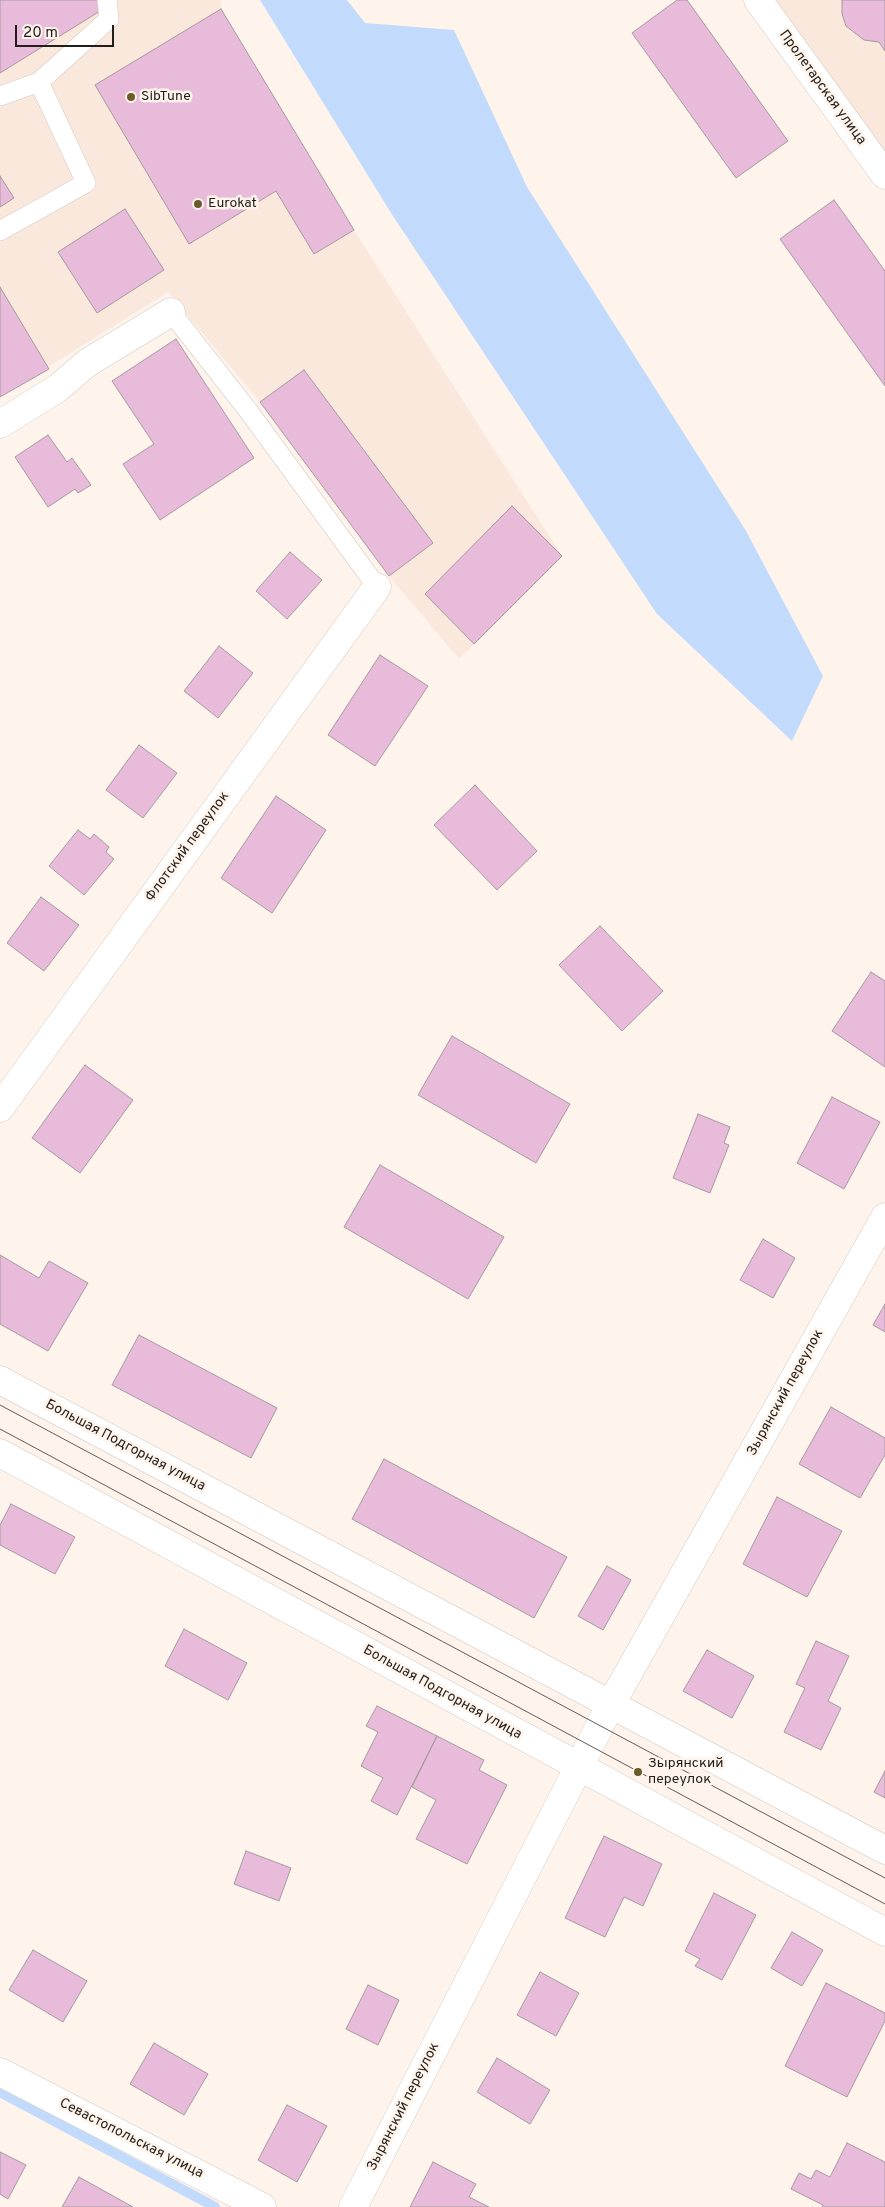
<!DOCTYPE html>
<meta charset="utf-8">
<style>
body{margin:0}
#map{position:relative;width:885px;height:2207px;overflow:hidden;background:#fef4ec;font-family:Overpass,sans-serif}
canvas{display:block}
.scale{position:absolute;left:15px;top:25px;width:99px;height:22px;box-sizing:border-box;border:2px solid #211d1a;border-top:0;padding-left:6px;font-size:15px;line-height:18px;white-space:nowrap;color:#211d1a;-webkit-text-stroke:4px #fef4ec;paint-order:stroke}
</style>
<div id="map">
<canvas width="885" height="2207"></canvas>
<div class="scale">20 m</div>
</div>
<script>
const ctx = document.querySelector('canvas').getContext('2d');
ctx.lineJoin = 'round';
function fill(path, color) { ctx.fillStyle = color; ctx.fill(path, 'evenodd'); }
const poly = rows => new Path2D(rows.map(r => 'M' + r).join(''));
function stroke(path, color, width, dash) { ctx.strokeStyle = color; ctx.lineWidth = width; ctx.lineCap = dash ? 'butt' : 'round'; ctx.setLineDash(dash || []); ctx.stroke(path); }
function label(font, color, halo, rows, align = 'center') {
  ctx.font = font + ' Overpass,sans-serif'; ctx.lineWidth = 5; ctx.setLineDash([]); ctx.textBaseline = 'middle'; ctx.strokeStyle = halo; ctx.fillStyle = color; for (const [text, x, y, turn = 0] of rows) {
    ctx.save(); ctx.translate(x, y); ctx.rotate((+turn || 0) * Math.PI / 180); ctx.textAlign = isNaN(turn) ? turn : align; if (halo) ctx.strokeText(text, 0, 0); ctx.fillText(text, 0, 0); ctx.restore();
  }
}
const built = poly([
 [0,0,221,0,221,9,354,230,562,556,459,659,389,576,260,402,168,292,0,397],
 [775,0,885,0,885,152]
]);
const water = poly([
 [260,0,347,0,365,23,454,30,527,187,746,531,823,676,792,741,657,614,391,213]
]);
const stream = poly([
 [0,2092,215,2207]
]);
const building = poly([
 [0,0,100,0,105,8,0,73,0,0],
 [677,0,687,0,788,141,736,178,632,33,677,0],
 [842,0,885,0,885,51,879,42,864,40,846,26,842,14,842,0],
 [221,9,354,230,314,254,276,191,189,244,95,85,221,9],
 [0,176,14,198,0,207,0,176],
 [834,200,885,271,885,386,780,239,834,200],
 [125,209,164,270,97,313,58,252,125,209],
 [0,287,49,369,0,397,0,287],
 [176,339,254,458,160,520,123,464,154,444,112,381,176,339],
 [304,370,433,543,389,576,260,402,304,370],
 [48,435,67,462,72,458,91,485,78,493,75,489,48,507,15,457,48,435],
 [512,506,562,556,474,644,425,594,512,506],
 [290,552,322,580,287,619,256,591,290,552],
 [219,646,253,673,218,718,184,691,219,646],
 [380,655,428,686,375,766,328,735,380,655],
 [139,745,177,773,143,818,106,790,139,745],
 [475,785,537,851,497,890,434,825,475,785],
 [276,796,326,830,272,913,221,878,276,796],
 [78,830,90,839,94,834,109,847,106,852,114,859,84,895,49,866,78,830],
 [41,897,79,925,44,971,7,943,41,897],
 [600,926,663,991,622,1031,559,965,600,926],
 [871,972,885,981,885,1067,832,1031,871,972],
 [452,1036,570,1104,536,1163,418,1095,452,1036],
 [85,1065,133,1100,80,1173,32,1138,85,1065],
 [832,1097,880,1122,844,1189,797,1163,832,1097],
 [698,1114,730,1127,724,1143,729,1145,710,1193,673,1178,698,1114],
 [380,1165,504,1237,468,1299,344,1227,380,1165],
 [763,1239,795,1258,773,1298,740,1280,763,1239],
 [0,1255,39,1278,49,1261,88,1283,48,1351,0,1324,0,1255],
 [885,1304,885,1332,873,1325,885,1304],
 [139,1335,277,1408,251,1458,112,1385,139,1335],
 [831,1407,885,1438,885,1455,860,1498,799,1464,831,1407],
 [384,1459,567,1557,534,1618,352,1519,384,1459],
 [777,1497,842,1531,807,1597,743,1564,777,1497],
 [11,1504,75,1537,55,1574,0,1545,0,1525,11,1504],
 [607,1566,631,1580,603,1630,578,1616,607,1566],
 [184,1629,247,1663,228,1700,165,1666,184,1629],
 [816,1641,849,1656,828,1701,841,1708,821,1750,784,1732,805,1688,796,1684,816,1641],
 [707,1650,754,1676,732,1718,683,1691,707,1650],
 [377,1706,437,1736,397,1815,371,1801,383,1778,361,1766,378,1732,366,1726,377,1706],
 [437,1736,484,1760,479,1770,507,1785,467,1864,416,1839,436,1800,412,1787,437,1736],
 [885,1771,885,1798,874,1792,885,1771],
 [604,1836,662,1864,643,1906,624,1897,605,1937,565,1918,604,1836],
 [246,1851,291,1868,279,1901,234,1884,246,1851],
 [714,1893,756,1915,722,1980,695,1966,700,1959,685,1951,714,1893],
 [792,1932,823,1950,802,1986,771,1968,792,1932],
 [33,1950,87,1981,63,2022,9,1990,33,1950],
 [540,1972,579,1993,556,2036,517,2015,540,1972],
 [826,1983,885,2013,885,2021,847,2097,785,2066,826,1983],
 [368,1985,399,2000,378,2045,346,2029,368,1985],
 [154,2043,208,2074,184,2115,130,2084,154,2043],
 [497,2058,550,2090,530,2124,477,2092,497,2058],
 [287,2105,327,2126,297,2182,258,2160,287,2105],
 [847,2143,885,2162,885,2207,822,2207,823,2205,791,2189,799,2173,811,2179,816,2170,830,2177,847,2143],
 [0,2152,26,2165,8,2199,0,2194,0,2152],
 [433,2162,476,2184,469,2197,489,2207,410,2207,433,2162],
 [79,2177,133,2207,62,2207,79,2177]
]);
const service = poly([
 [39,82,109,19,107,0],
 [0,96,39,82,86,183,0,231],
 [171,312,250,413,377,587]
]);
const minor = poly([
 [0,424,58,388,87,363,171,312],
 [0,1108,377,587],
 [0,2072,262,2207],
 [353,2207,611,1704,885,1217]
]);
const tertiary = poly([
 [758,0,885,175]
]);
const secondary = poly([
 [0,1380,885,1850],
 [0,1453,885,1932]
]);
const tram = poly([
 [0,1405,885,1878],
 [0,1429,885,1904]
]);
const markers = [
 [131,97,5,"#695c29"],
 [198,204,5,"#695c29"],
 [638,1772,5,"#695c29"]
];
const streetNames = [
 ["Пролетарская улица",822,88,54],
 ["Флотский переулок",188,847,-54],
 ["Зырянский переулок",786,1393,-61],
 ["Большая Подгорная улица",125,1446,28],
 ["Большая Подгорная улица",442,1693,29],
 ["Зырянский переулок",404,2107,-63],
 ["Севастопольская улица",131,2139,27]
];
const poiNames = [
 ["SibTune",141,97],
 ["Eurokat",208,204],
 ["Зырянский",648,1764],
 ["переулок",648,1780]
];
fill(built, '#f9e8db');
fill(water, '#c2dbfc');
stroke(stream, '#c2dbfc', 10);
fill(building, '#e9bbda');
stroke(building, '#a49aa0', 1);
stroke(service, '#d4cac3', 20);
stroke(minor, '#d4cac3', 29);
stroke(tertiary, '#d4cac3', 29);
stroke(secondary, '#d4cac3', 29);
stroke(service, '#fff', 19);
stroke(minor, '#fff', 28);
stroke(tertiary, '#fff', 28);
stroke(secondary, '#fff', 28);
stroke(tram, '#625c57', 1);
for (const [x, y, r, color] of markers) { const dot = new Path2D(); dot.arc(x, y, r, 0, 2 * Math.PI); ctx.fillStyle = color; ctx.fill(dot); stroke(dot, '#fef4ec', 2); }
label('14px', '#211d1a', '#fef4ec', streetNames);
label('14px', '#211d1a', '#fef4ec', poiNames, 'left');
</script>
